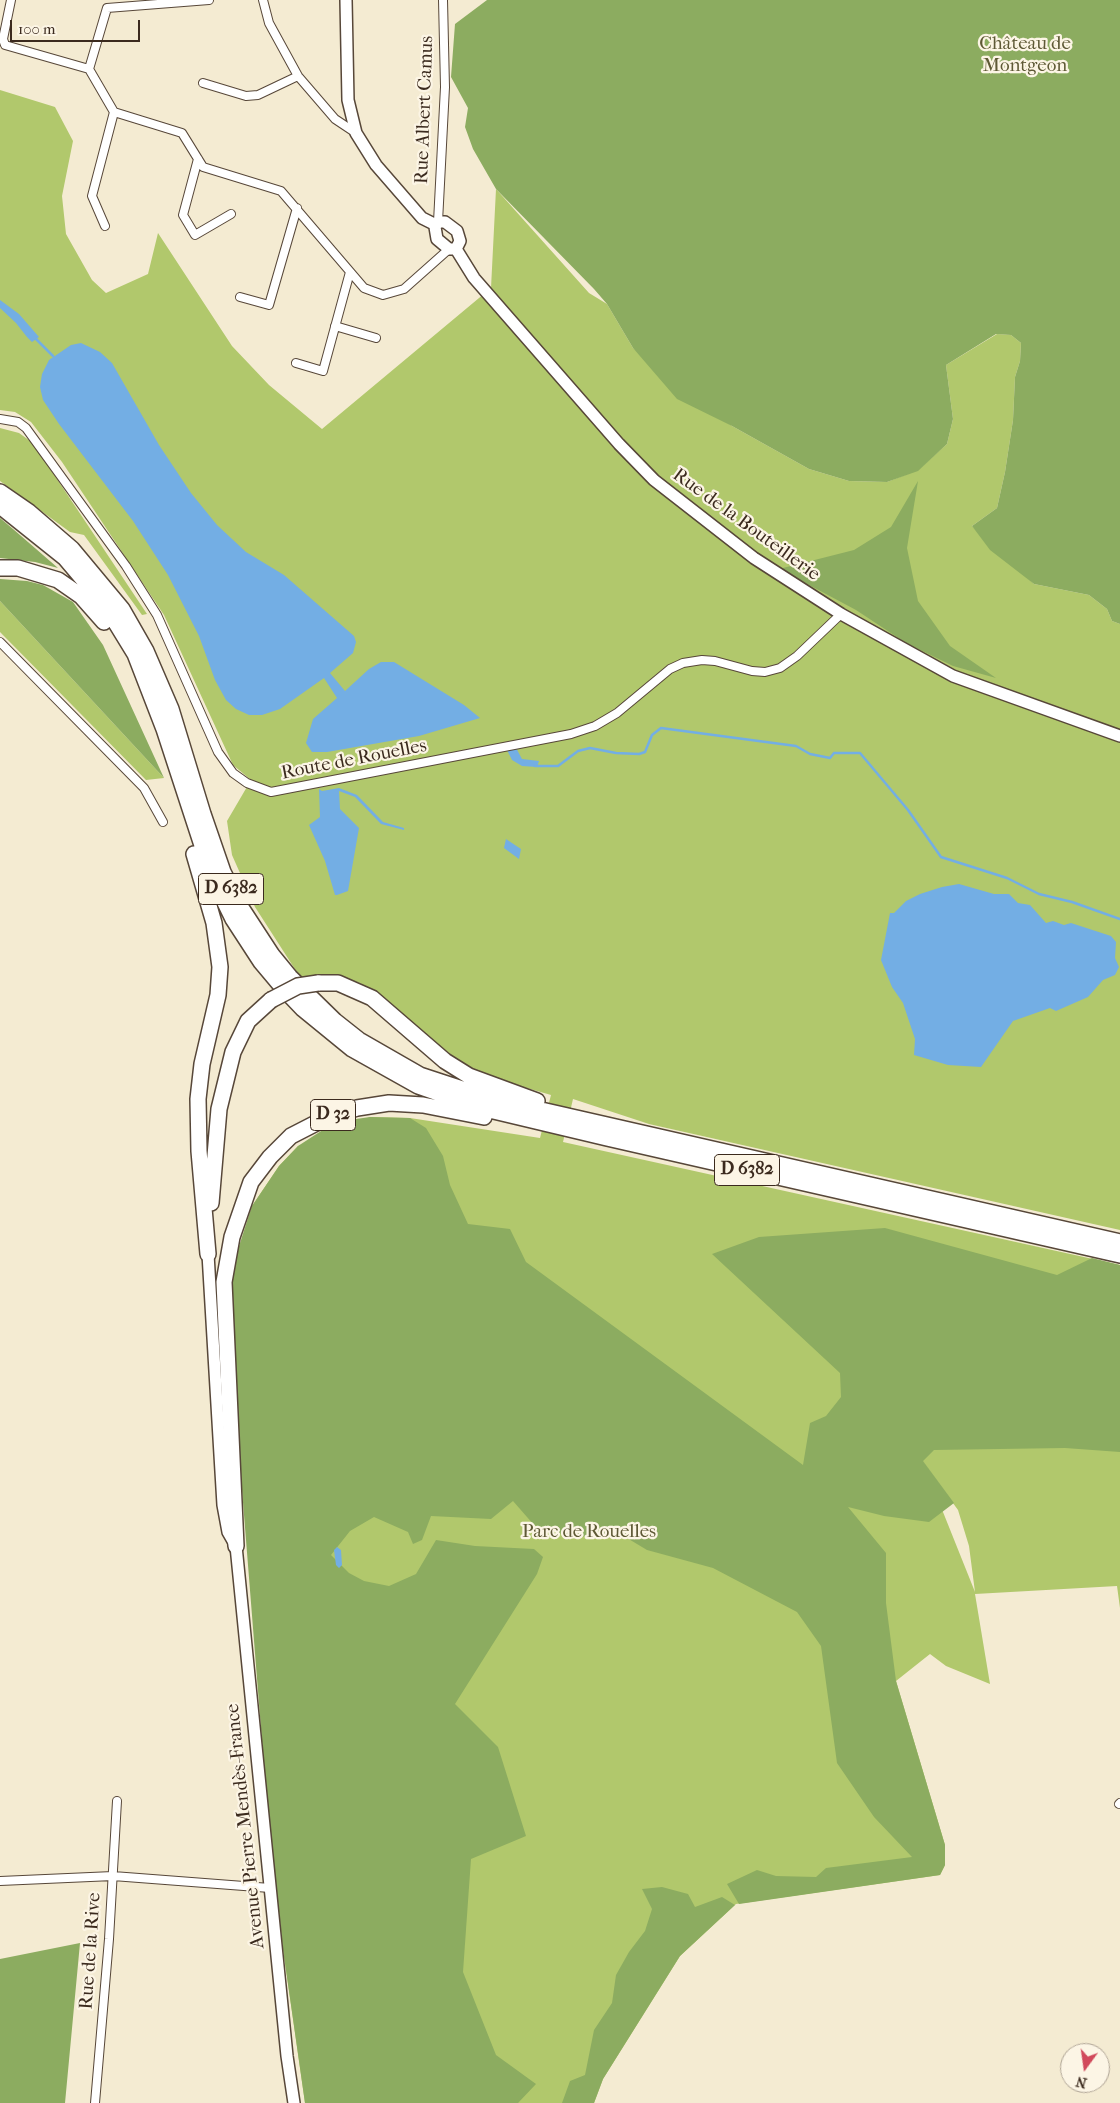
<!DOCTYPE html>
<meta charset="utf-8">
<style>
body{margin:0}
#map{position:relative;width:1120px;height:2103px;overflow:hidden;background:#f4ebd2;font-family:"IM FELL French Canon",serif}
canvas{display:block}
.north{position:absolute;left:1060px;top:2043px;width:50px;height:50px;box-sizing:border-box;background:#fcf5e5;border:1px solid #afa495;border-radius:50%;rotate:194deg;font-size:14px;font-weight:700;line-height:20px;text-align:center;color:#3b2a1e}
.north::after{content:'';display:block;margin:auto;width:18px;height:22px;background:#d1495b;clip-path:polygon(50% 0,100% 100%,50% 72%,0 100%)}
.scale{position:absolute;left:10px;top:20px;width:130px;height:22px;box-sizing:border-box;border:2px solid #3b2a1e;border-top:0;padding-left:6px;font-size:15px;line-height:18px;white-space:nowrap;color:#3b2a1e;-webkit-text-stroke:4px #fcf5e5;paint-order:stroke}
</style>
<div id="map">
<canvas width="1120" height="2103"></canvas>
<div class="north">N</div>
<div class="scale">100 m</div>
</div>
<script>
const ctx = document.querySelector('canvas').getContext('2d');
ctx.lineJoin = 'round';
function fill(path, color) { ctx.fillStyle = color; ctx.fill(path, 'evenodd'); }
const poly = rows => new Path2D(rows.map(r => 'M' + r).join(''));
function stroke(path, color, width, dash) { ctx.strokeStyle = color; ctx.lineWidth = width; ctx.lineCap = dash ? 'butt' : 'round'; ctx.setLineDash(dash || []); ctx.stroke(path); }
function label(font, color, halo, rows, align = 'center') {
  ctx.font = font + ' "IM FELL French Canon",serif'; ctx.lineWidth = 4.5; ctx.setLineDash([]); ctx.textBaseline = 'middle'; ctx.strokeStyle = halo; ctx.fillStyle = color; for (const [text, x, y, turn = 0] of rows) {
    ctx.save(); ctx.translate(x, y); ctx.rotate((+turn || 0) * Math.PI / 180); ctx.textAlign = isNaN(turn) ? turn : align; if (halo) ctx.strokeText(text, 0, 0); ctx.fillText(text, 0, 0); ctx.restore();
  }
}
const green = poly([
 [0,90,55,107,73,141,62,196,66,234,92,280,106,293,148,274,158,233,232,346,269,385,322,429,491,288,496,189,589,293,607,304,633,348,732,426,809,469,849,481,887,482,918,470,947,444,953,419,946,365,997,334,1011,335,1021,343,1020,361,1015,377,1013,420,1005,472,997,508,972,526,1034,584,1089,595,1107,609,1112,621,1120,624,1120,1230,649,1124,573,1099,563,1142,1120,1265,1120,1608,1117,1586,975,1594,990,1684,946,1666,930,1654,896,1681,945,1845,945,1865,940,1875,736,1904,680,1956,603,2079,594,2103,305,2103,283,1949,265,1779,233,1268,252,1206,279,1166,298,1146,370,1117,410,1118,540,1138,551,1095,499,1080,463,1065,389,1003,360,983,328,974,300,977,255,907,232,855,227,821,251,780,233,765,164,615,62,462,31,422,15,412,0,410],
 [923,1462,958,1510,969,1546,975,1592],
 [0,428,19,433,33,443,147,614,142,615,84,535,70,532,0,481],
 [0,601,164,778,146,780,0,632]
]);
const forest = poly([
 [487,0,1120,0,1120,624,1112,621,1107,609,1089,595,1034,584,990,550,972,526,997,508,1005,472,1013,420,1015,377,1020,361,1021,343,1011,335,996,334,946,365,953,419,947,444,918,471,887,482,849,481,809,469,732,426,677,399,633,348,607,304,594,289,496,189,473,149,465,127,468,108,451,77,455,24],
 [918,481,907,548,918,601,950,646,996,678,953,666,906,643,856,610,779,569,854,550,891,527],
 [0,518,13,529,58,568,35,562,0,558],
 [0,579,27,581,43,585,73,602,103,645,164,778,0,601],
 [370,1117,410,1118,426,1128,443,1156,450,1185,468,1224,510,1229,526,1262,803,1465,810,1423,826,1416,841,1397,840,1373,712,1254,759,1237,885,1228,1057,1275,1092,1258,1120,1265,1120,1452,1065,1448,934,1450,923,1461,954,1503,929,1522,884,1516,848,1507,886,1553,886,1603,896,1681,945,1845,945,1865,940,1875,739,1904,727,1884,757,1870,776,1876,816,1877,826,1868,912,1857,874,1817,837,1763,821,1646,797,1612,713,1568,647,1550,622,1535,571,1537,534,1525,513,1501,491,1519,431,1516,422,1540,413,1544,408,1532,374,1517,350,1531,331,1555,349,1573,364,1581,389,1586,416,1574,436,1540,475,1546,534,1549,543,1557,537,1574,455,1704,498,1747,526,1836,471,1859,463,1972,496,2055,536,2084,518,2103,305,2103,283,1949,265,1779,234,1389,232,1268,252,1206,279,1166,298,1146,335,1122],
 [662,1887,688,1894,695,1907,722,1897,735,1905,680,1956,603,2079,594,2103,562,2103,570,2081,585,2075,594,2030,612,2003,616,1975,629,1952,645,1931,652,1909,642,1889],
 [80,1943,65,2103,0,2103,0,1959]
]);
const water = poly([
 [0,300,19,314,39,337,32,342,27,337,16,323,0,308],
 [81,343,100,352,112,363,159,445,191,493,217,525,246,552,284,575,354,636,356,642,353,653,330,673,345,691,369,669,381,662,394,662,464,705,480,718,419,736,327,752,312,752,306,743,313,719,337,698,324,678,280,709,262,715,249,715,236,709,226,700,215,680,199,636,168,575,133,521,59,424,43,400,40,387,42,374,49,360,71,345],
 [515,746,522,759,539,761,537,767,522,766,512,760,506,748],
 [339,788,357,795,383,822,404,828,404,830,381,824,355,797,339,791,340,809,359,828,348,891,337,895,335,895,325,861,309,825,320,817,319,789,322,791],
 [506,839,521,849,519,859,504,848],
 [959,884,994,894,1009,894,1018,903,1030,905,1046,923,1053,921,1064,925,1071,923,1111,936,1116,942,1115,958,1119,967,1115,975,1103,980,1088,997,1056,1011,1050,1008,1013,1021,981,1067,948,1065,914,1055,915,1039,903,1003,892,987,881,960,890,913,894,913,906,901,920,894,942,887],
 [337,1547,341,1550,342,1565,339,1568,336,1565,334,1550]
]);
const stream = poly([
 [35,338,53,356],
 [535,766,558,766,578,751,590,748,616,753,639,754,645,752,652,735,661,728,796,746,810,754,830,758,834,753,860,753,908,810,941,857,1007,878,1039,894,1072,902,1120,919]
]);
const street = poly([
 [11,0,3,39,5,45,89,69,114,112,182,133,203,167,281,191,364,288,383,295,404,289,449,249],
 [263,0,269,23,298,76,335,119,356,133],
 [89,69,107,8,209,0],
 [203,83,246,96,258,95,298,76],
 [198,159,183,215,195,235,231,214],
 [438,222,445,87,443,0],
 [105,226,92,196,114,112],
 [240,297,269,305,297,208],
 [335,326,376,338],
 [296,363,323,371,350,272],
 [0,419,18,422,26,428,126,566,157,615,218,752,233,773,247,783,271,792,571,734,595,726,617,713,670,669,683,663,702,660,715,661,752,671,765,672,780,668,797,656,841,614],
 [0,642,144,788,163,822],
 [1119,1804,1120,1803],
 [0,1881,113,1876,270,1888],
 [95,2103,109,1939,117,1801]
]);
const secondary = poly([
 [346,0,348,100,356,133,376,165,422,218,436,225],
 [438,222,445,222,457,231,460,241,456,249,449,249,437,239,435,227,438,222],
 [456,249,474,278,619,444,654,480,754,558,841,614,953,676,1120,736],
 [208,1254,223,1505,228,1532,236,1546,287,2056,294,2103]
]);
const highway = poly([
 [0,492,29,512,72,549,122,609,146,651,171,709,203,814,223,872,242,909,272,955,290,977,335,1021,359,1040,420,1075,493,1099,1120,1242],
 [0,506,65,558,98,597,116,623,135,654,164,729,212,876,233,919,261,962,282,987,303,1009,352,1049,418,1086,481,1108,607,1138,1120,1255],
 [0,568,18,568,58,580,81,596,104,622],
 [194,854,214,923,220,967,218,995,202,1064,198,1099,199,1151,208,1254],
 [318,983,338,983,372,998,445,1061,469,1076,537,1101],
 [211,1203,219,1109,233,1052,248,1021,271,1000],
 [236,1546,224,1282,232,1237,251,1182,270,1157,291,1136,326,1118,357,1108,389,1103,423,1105,484,1117]
]);
const highwayBridge = poly([
 [271,1000,298,986,318,983]
]);
const shields = [
 [231,889,65],
 [333,1115,45],
 [747,1170,65]
];
const shieldNames = [
 ["D 6382",231,889],
 ["D 32",333,1115],
 ["D 6382",747,1170]
];
const parkNames = [
 ["Château de",1025,44],
 ["Montgeon",1025,66],
 ["Parc de Rouelles",589,1532]
];
const streetNames = [
 ["Rue Albert Camus",425,110,-88],
 ["Rue de la Bouteillerie",746,525,36],
 ["Route de Rouelles",354,760,-11],
 ["Avenue Pierre Mendès-France",246,1826,-96],
 ["Rue de la Rive",91,1951,-86]
];
fill(green, '#b1c86c');
fill(forest, '#8cac60');
fill(water, '#73aee4');
stroke(stream, '#73aee4', 2.5);
stroke(street, '#574739', 10);
stroke(secondary, '#574739', 14);
stroke(highway, '#574739', 18);
stroke(street, '#fff', 8);
stroke(secondary, '#fff', 11);
stroke(highway, '#fff', 15);
stroke(highwayBridge, '#574739', 18, []);
stroke(highwayBridge, '#fff', 15);
for (const [x, y, w] of shields) { const box = new Path2D(); box.roundRect(x - w / 2, y - 15.5, w, 31, 4); ctx.fillStyle = '#fcf5e5'; ctx.fill(box); stroke(box, '#3b2a1e', 1); }
label('bold 18px', '#3b2a1e', null, shieldNames);
label('19px', '#5e5935', '#fcf5e5', parkNames);
label('19px', '#3b2a1e', '#fcf5e5', streetNames);
</script>
